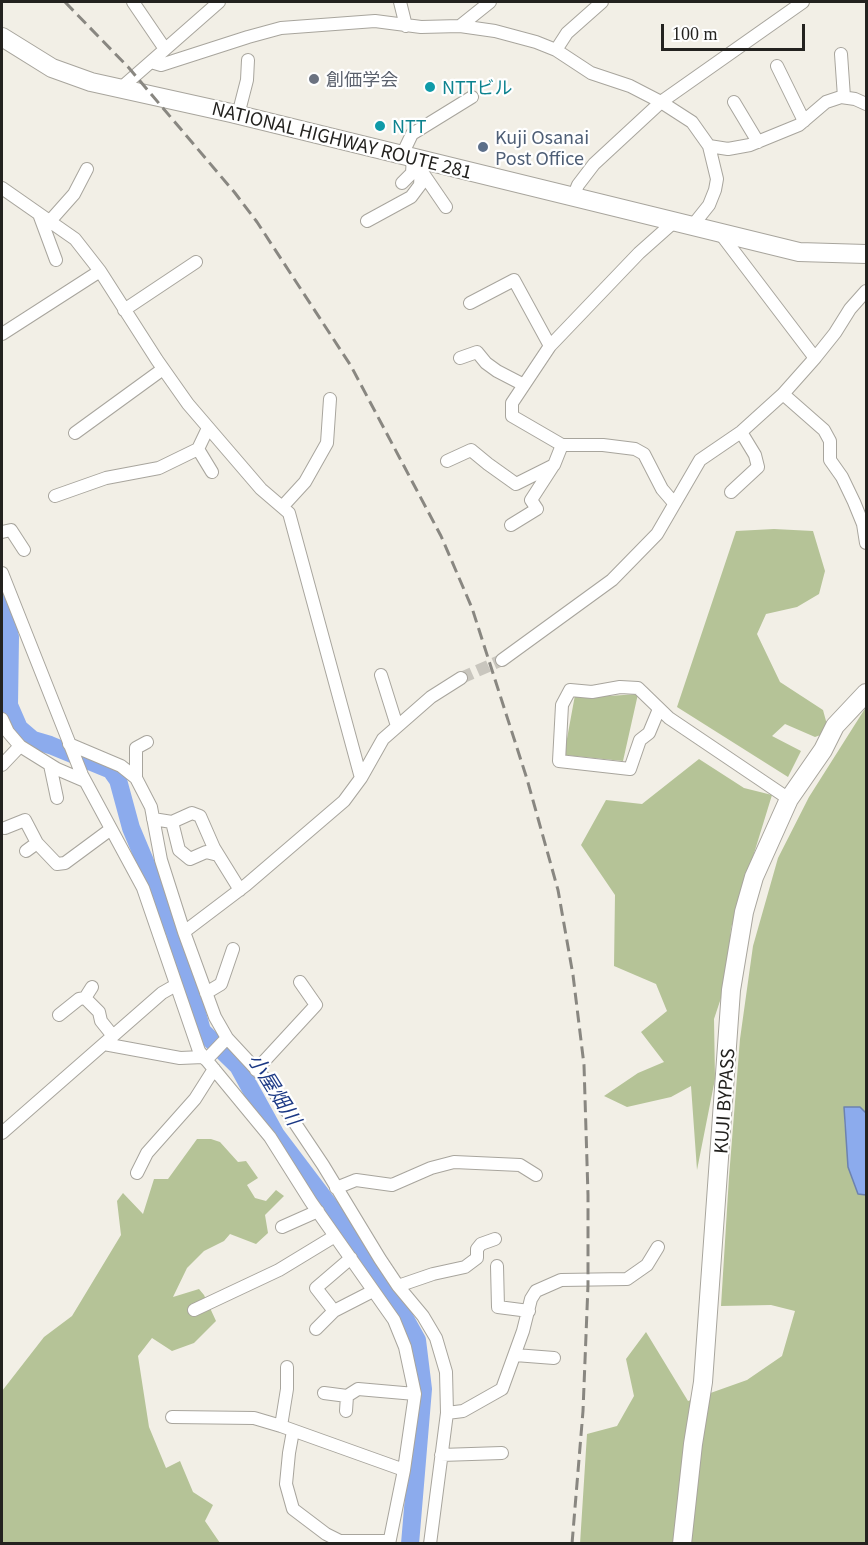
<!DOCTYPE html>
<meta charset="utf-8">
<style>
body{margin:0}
#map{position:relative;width:868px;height:1545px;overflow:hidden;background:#f2efe6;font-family:Georgia,serif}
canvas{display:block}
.frame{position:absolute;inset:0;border:3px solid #23221f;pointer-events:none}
.scale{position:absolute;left:661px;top:24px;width:144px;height:27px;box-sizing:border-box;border:3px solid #23221f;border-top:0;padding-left:8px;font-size:18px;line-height:21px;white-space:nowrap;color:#23221f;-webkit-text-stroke:4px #fff;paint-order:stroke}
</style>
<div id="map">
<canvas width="868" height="1545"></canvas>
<div class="frame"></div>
<div class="scale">100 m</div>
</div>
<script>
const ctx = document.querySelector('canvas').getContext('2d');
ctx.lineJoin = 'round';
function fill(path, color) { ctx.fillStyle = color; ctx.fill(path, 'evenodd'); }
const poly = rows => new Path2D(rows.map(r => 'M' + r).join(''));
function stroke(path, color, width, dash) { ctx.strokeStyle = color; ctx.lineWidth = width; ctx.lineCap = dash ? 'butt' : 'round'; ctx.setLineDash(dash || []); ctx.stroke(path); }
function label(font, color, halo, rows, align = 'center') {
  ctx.font = font + ' Georgia,"Noto Sans JP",serif'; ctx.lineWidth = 4.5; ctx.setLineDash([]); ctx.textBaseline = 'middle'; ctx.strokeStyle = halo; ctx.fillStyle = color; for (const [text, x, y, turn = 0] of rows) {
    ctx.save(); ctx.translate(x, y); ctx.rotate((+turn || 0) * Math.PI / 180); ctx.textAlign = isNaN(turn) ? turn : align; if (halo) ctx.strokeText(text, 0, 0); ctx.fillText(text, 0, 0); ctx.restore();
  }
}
const green = poly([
 [774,529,813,531,825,571,819,594,797,607,766,614,757,634,780,682,823,710,829,732,815,737,785,724,772,736,801,751,788,777,677,707,736,531],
 [638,694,623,761,564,755,575,695,609,696],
 [866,707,866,1113,860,1107,844,1108,845,1130,858,1193,866,1195,866,1543,580,1544,587,1434,617,1426,634,1396,626,1359,646,1332,688,1401,747,1380,782,1356,795,1311,771,1305,721,1306,729,1177,740,1039,753,946,778,858,809,797],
 [699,759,744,788,772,795,731,928,727,980,714,1019,715,1079,697,1170,691,1086,671,1097,627,1107,604,1096,638,1073,664,1062,641,1032,667,1011,656,984,614,966,615,895,581,845,606,800,642,804],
 [197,1139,211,1139,220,1142,238,1162,246,1161,258,1178,247,1185,255,1198,266,1201,276,1190,284,1196,265,1215,268,1233,256,1244,230,1234,224,1241,204,1251,187,1268,173,1297,199,1289,204,1295,216,1321,194,1343,172,1351,152,1338,138,1356,149,1427,166,1468,180,1461,193,1492,213,1505,205,1521,220,1543,2,1543,2,1391,44,1337,72,1316,121,1235,117,1201,123,1193,143,1214,154,1179,168,1179]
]);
const water = poly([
 [844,1107,860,1107,866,1113,866,1195,858,1194,848,1167,844,1107]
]);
const river = poly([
 [2,598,10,637,9,705,19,728,33,740,50,745,111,770,118,780,131,828,175,933,202,1031,238,1066,276,1135,338,1217,392,1295,417,1340,423,1389,410,1544]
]);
const minorTunnel = poly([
 [461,678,502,660]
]);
const minor = poly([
 [133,2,165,49],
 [400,2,406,26],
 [460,26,490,2],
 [556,50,567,33,602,2],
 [841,54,844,97],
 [151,62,161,65,248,37,281,28,375,21,421,27,460,26,495,31,536,42,556,50,591,73,630,86,661,102,692,122,709,146,717,179,715,190,709,205,693,225],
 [777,66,804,121],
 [121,88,219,2],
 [734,102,758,142],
 [238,115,247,80,248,60],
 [709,146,728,149,750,145,799,125,826,102,841,97,855,99,866,104],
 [402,155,412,134,472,97],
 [420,169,446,207],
 [402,183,412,173,413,157],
 [2,188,75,239,100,271,157,360,188,404,261,489,289,513,361,778],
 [573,197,578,185,594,164,661,102,803,2],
 [39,214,56,260],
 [50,221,74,194,87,169],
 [367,221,411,197,420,185,421,169],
 [720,233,815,358],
 [470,303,514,280,550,346],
 [124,310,196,262],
 [2,334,100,271],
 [460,358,477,352,486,363,497,371,524,385],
 [783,394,824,430,830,441,830,460,842,477,854,502,863,524,866,543],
 [75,433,163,369],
 [198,449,212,472],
 [447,461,471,450,488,464,516,484,554,465,562,445],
 [731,492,758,467,755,455,741,432],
 [55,496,106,478,159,468,198,449,208,428],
 [674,503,662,489,644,454,635,449,603,445,562,445,512,416,512,403,550,346,639,253,675,221],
 [283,506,305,482,327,443,330,399],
 [511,525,537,509,531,500,553,466],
 [2,532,11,530,24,550],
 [2,573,82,775,143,888,199,1051,270,1137,311,1202,394,1320,405,1347,415,1394,404,1470,389,1544],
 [502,660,612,580,657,534,700,460,741,432,783,394,815,358,835,333,850,309,866,291],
 [381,675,397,726],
 [659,709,649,733,640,740,630,769,559,761,562,705,570,690,592,692,620,687,638,688,669,718,789,799],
 [2,719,8,732,20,746,57,769,85,781],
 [69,744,121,766,136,778,151,807,161,860,184,932,215,1017,227,1038,266,1080,323,1165,380,1259,398,1286,423,1316,436,1338,446,1372,447,1413,430,1544],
 [2,765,20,746],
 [50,765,57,798],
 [136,778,136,748,147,742],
 [153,819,172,822,192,813,200,816,214,848,240,890],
 [172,822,179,850,190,859,206,852,218,855],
 [5,828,25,820,37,843,57,864,65,863,111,829],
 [26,851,37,843],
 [184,932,246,885,344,801,361,778,383,739,431,697,461,678],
 [92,987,85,998,99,1012,101,1021,113,1036],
 [206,993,221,984,233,949],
 [59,1015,79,999,85,998],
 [104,1044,180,1058,203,1057],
 [206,1060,227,1038],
 [256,1070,316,1005,300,982],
 [2,1133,162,993,176,985],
 [137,1173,147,1153,195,1099,214,1069],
 [336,1188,356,1180,392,1185,431,1168,454,1162,520,1165,536,1175],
 [282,1227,318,1211],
 [497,1266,498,1307,529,1311],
 [398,1286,433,1274,465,1267,477,1258,477,1249,481,1244,495,1239],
 [194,1310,279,1270,335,1236],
 [334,1311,316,1288,351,1258],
 [316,1329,334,1311,373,1291],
 [515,1355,554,1358],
 [324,1393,347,1396],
 [346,1411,347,1396,358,1389,415,1394],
 [447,1413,463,1411,502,1389,523,1331,531,1299,536,1291,561,1280,627,1279,647,1265,658,1247],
 [172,1417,254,1418,281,1426,404,1470],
 [281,1426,287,1389,287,1367],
 [293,1431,289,1453,286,1484,293,1509,326,1534,340,1541,389,1541],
 [441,1455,502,1453]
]);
const highway = poly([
 [2,37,52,68,91,82,231,113,799,252,866,254],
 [682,1544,693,1444,703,1382,731,990,744,912,754,877,789,799,823,750,835,726,866,693]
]);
const rail = poly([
 [65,2,129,68,235,193,257,222,351,366,441,536,472,608,527,779,558,890,573,975,584,1065,588,1195,588,1285,583,1411,572,1544]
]);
const markers = [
 [314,79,6,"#6b7280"],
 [430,87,6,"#0f9aa8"],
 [380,126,6,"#0f9aa8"],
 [483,147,6,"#5c6f8a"]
];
const worshipNames = [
 ["創価学会",326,79]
];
const cultureNames = [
 ["NTTビル",442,87],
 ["NTT",392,126]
];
const serviceNames = [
 ["Kuji Osanai",495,137],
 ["Post Office",495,158]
];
const streetNames = [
 ["NATIONAL HIGHWAY ROUTE 281",342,140,14],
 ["KUJI BYPASS",724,1101,-86]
];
const waterNames = [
 ["小屋畑川",275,1089,58]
];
fill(green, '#b5c397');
fill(water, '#8cabed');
stroke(water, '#6c82af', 1.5);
stroke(river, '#8cabed', 18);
stroke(minorTunnel, '#c9c6be', 12, [12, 6]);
stroke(minor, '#a8a59d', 14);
stroke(highway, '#a8a59d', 20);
stroke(minor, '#fff', 12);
stroke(highway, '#fff', 18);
stroke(rail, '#898781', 3, [12, 6]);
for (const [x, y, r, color] of markers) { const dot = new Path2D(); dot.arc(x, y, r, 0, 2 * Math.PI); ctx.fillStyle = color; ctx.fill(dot); stroke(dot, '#fff', 2); }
label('18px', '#5b616d', '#fff', worshipNames, 'left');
label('18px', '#0d838f', '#fff', cultureNames, 'left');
label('18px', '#4e5e75', '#fff', serviceNames, 'left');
label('18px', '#23221f', '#fff', streetNames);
label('italic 20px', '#1b3884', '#fff', waterNames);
</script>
